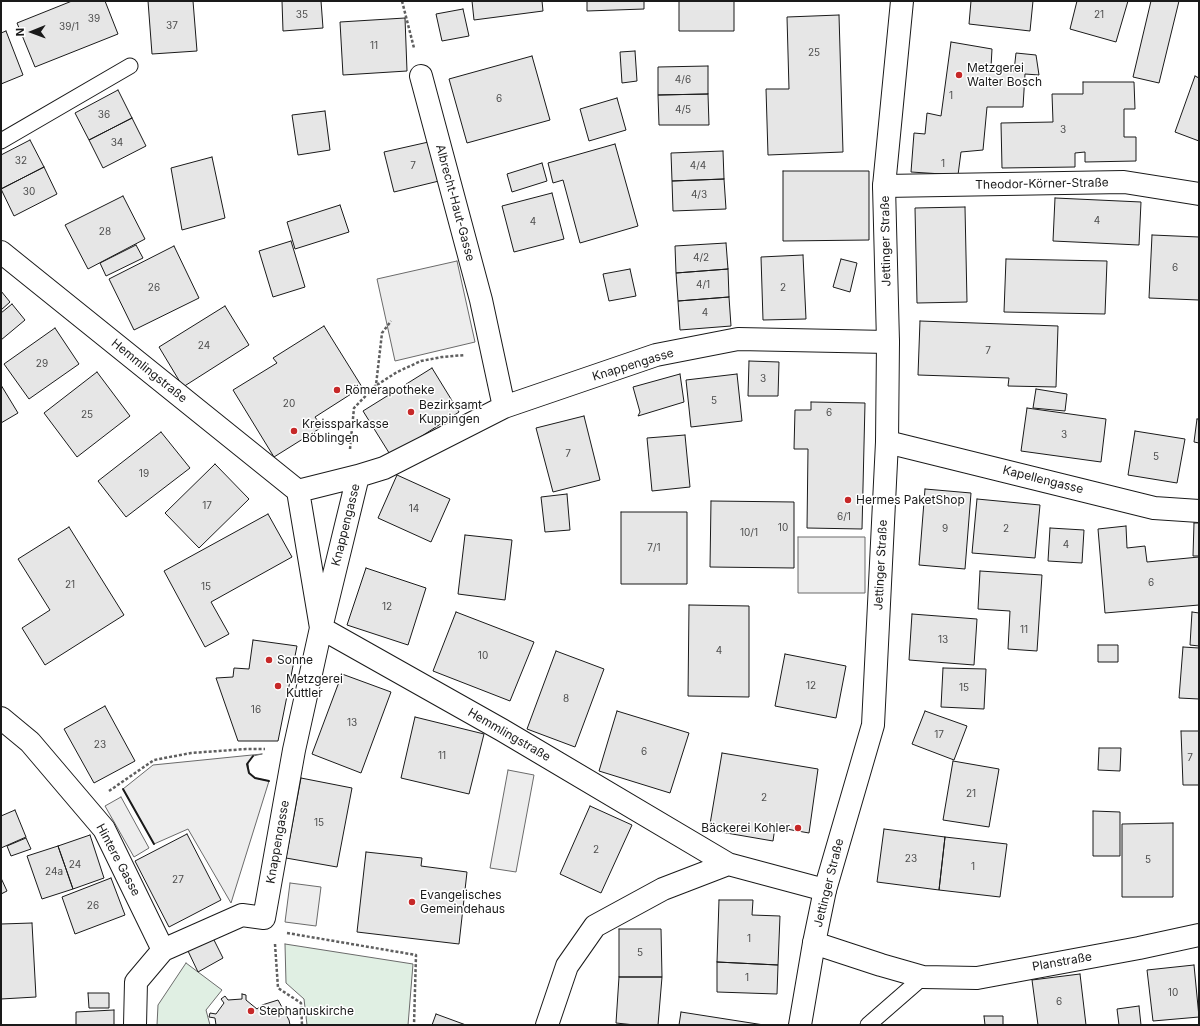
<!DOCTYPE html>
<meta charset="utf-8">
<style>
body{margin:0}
#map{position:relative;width:1200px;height:1026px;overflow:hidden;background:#fff;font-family:Inter,sans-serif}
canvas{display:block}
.frame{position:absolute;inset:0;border:2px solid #1a1a1a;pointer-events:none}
.north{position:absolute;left:12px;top:12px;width:40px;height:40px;-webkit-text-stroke:3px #fff;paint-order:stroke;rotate:269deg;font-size:11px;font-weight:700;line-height:16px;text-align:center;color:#1a1a1a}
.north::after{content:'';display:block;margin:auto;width:14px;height:18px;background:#1a1a1a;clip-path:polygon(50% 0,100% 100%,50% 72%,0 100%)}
</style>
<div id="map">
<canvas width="1200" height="1026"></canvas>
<div class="frame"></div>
<div class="north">N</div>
</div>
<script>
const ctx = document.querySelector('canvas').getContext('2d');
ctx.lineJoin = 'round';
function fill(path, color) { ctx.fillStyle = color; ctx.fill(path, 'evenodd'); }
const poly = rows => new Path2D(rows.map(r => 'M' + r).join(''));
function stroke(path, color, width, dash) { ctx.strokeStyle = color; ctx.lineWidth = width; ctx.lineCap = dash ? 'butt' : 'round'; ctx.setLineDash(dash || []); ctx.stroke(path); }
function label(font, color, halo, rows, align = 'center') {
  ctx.font = font + ' Inter,sans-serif'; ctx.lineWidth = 3; ctx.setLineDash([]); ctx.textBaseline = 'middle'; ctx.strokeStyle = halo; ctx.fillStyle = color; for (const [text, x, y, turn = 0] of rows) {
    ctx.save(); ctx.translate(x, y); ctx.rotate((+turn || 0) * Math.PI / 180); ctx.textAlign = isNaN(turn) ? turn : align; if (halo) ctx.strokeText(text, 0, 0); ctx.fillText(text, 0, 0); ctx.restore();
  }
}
const green = poly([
 [285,944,413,964,408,1025,307,1025,304,999,286,983,285,944],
 [186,963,222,990,206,1010,210,1025,157,1025,158,1005,186,963]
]);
const parking = poly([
 [457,261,475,342,395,361,377,279,457,261],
 [798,537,865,537,865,593,798,593,798,537],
 [262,754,253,756,248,763,249,773,255,778,269,781,231,903,188,829,154,844,123,789,153,765,262,754],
 [508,770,534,775,516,872,490,868,508,770],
 [121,797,149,848,134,857,105,806,121,797],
 [290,883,321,887,316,926,285,922,290,883]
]);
const building = poly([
 [72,1,105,1,118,34,35,67,17,23,72,1],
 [148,1,193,1,197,51,152,54,148,1],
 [282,1,321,1,323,28,283,31,282,1],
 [472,1,542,1,543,11,474,20,472,1],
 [587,1,644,1,644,9,587,11,587,1],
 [679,1,734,1,734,31,679,31,679,1],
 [971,1,1033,1,1030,31,969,24,971,1],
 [1077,1,1128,1,1116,42,1070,29,1077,1],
 [1151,1,1179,1,1159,83,1133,77,1151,1],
 [463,9,469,36,442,41,436,14,463,9],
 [839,15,843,152,768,155,766,89,789,89,787,17,839,15],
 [405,18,407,71,343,75,340,22,405,18],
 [6,31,23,75,1,84,1,33,6,31],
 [951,42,992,49,991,67,1014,71,1016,53,1036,55,1039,75,1025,74,1023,107,987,107,983,150,961,152,958,175,911,172,914,133,925,134,927,113,941,116,951,42],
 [635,51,637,81,622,83,620,52,635,51],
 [532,56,550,120,467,143,449,79,532,56],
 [708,66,708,94,658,95,658,67,708,66],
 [1195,76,1199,78,1199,141,1175,132,1195,76],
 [1083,82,1134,82,1135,109,1124,109,1124,137,1136,137,1136,161,1085,162,1085,152,1075,153,1075,167,1002,168,1001,123,1053,122,1052,94,1083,94,1083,82],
 [118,90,132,118,89,140,75,113,118,90],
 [708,94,709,125,659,125,658,95,708,94],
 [617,98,626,130,589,141,580,109,617,98],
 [325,111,330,150,298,155,292,115,325,111],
 [132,118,146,146,103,168,89,140,132,118],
 [30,140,44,167,1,189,1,155,30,140],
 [433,141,443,180,394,192,384,152,433,141],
 [615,144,638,226,580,243,563,180,553,183,548,163,615,144],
 [723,151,724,179,672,181,671,153,723,151],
 [212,157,225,218,182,230,171,168,212,157],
 [542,163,547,181,512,192,507,174,542,163],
 [44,167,57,194,14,216,1,189,44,167],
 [783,171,869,171,869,240,783,241,783,171],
 [724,179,726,209,673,211,672,181,724,179],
 [552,193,564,239,514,252,502,206,552,193],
 [123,196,145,239,88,269,65,225,123,196],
 [1055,198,1141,202,1139,245,1053,241,1055,198],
 [340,205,349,232,295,249,287,222,340,205],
 [965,207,967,302,917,303,915,208,965,207],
 [1152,235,1199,237,1199,300,1149,298,1152,235],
 [291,241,305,287,273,297,259,251,291,241],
 [726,243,728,269,676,273,675,246,726,243],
 [136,245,143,258,106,276,100,263,136,245],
 [174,246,199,298,134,330,109,279,174,246],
 [803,255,806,319,763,320,761,257,803,255],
 [841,259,857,263,850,292,833,287,841,259],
 [1006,259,1107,261,1105,314,1004,312,1006,259],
 [630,269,636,296,609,301,603,274,630,269],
 [728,269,729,297,678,301,676,273,728,269],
 [1,291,10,302,1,310,1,291],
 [729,297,731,326,680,330,678,301,729,297],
 [12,304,25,320,1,340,1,313,12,304],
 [225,306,249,345,183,387,159,347,225,306],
 [920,321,1058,326,1056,387,1008,386,1009,378,918,375,920,321],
 [324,326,362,387,315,417,322,427,274,457,233,390,277,363,273,358,324,326],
 [55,328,79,364,29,399,4,364,55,328],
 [749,361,779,362,778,396,748,396,749,361],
 [432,368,459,412,391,456,363,411,432,368],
 [97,372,130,416,77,457,44,413,97,372],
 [680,374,684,402,638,416,640,412,633,387,680,374],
 [737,374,742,421,691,427,686,380,737,374],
 [1,385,18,413,1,423,1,385],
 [1036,389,1067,394,1065,411,1033,408,1036,389],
 [811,402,865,403,862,529,807,528,808,449,794,449,795,410,811,410,811,402],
 [1027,408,1106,419,1101,462,1021,451,1027,408],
 [584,416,600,480,553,492,536,428,584,416],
 [1197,419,1199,419,1199,443,1194,442,1197,419],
 [1135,431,1185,439,1177,483,1128,475,1135,431],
 [161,432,190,468,126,517,98,481,161,432],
 [685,435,690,487,652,491,647,438,685,435],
 [215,464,249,499,199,548,165,513,215,464],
 [397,475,450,499,431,542,378,518,397,475],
 [925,489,971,493,965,569,919,565,925,489],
 [567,494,570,530,545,532,541,497,567,494],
 [977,499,1040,505,1035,558,972,553,977,499],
 [711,501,794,502,794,568,710,567,711,501],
 [621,512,687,512,687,584,621,584,621,512],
 [268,514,292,557,211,602,229,634,205,647,164,571,268,514],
 [1194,523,1199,523,1199,556,1193,556,1194,523],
 [1126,526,1127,548,1145,546,1147,562,1199,557,1199,605,1105,613,1098,529,1126,526],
 [69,527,124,615,45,665,22,628,50,610,18,559,69,527],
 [1050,528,1084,530,1082,563,1048,561,1050,528],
 [465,535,512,540,505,600,458,594,465,535],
 [366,568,426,588,408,645,347,625,366,568],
 [980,571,1042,575,1037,651,1008,649,1010,611,978,609,980,571],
 [689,605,749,606,749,697,688,696,689,605],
 [456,612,534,642,510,701,433,671,456,612],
 [1192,612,1199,613,1199,646,1190,645,1192,612],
 [912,614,977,619,974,665,909,660,912,614],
 [253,640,297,646,278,741,238,741,216,678,233,677,234,668,249,669,253,640],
 [1098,645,1118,645,1118,662,1098,662,1098,645],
 [1183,647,1199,648,1199,699,1179,698,1183,647],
 [556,651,604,669,575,747,527,729,556,651],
 [785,654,846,666,836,718,775,706,785,654],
 [943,668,986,669,984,709,941,707,943,668],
 [342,674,391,692,361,773,312,754,342,674],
 [105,706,135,761,94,783,64,729,105,706],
 [617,711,689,733,670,793,599,771,617,711],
 [925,711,967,726,954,760,912,744,925,711],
 [415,717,484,734,469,794,401,778,415,717],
 [1181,731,1199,731,1199,785,1183,785,1181,731],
 [1099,748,1121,748,1120,771,1098,770,1099,748],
 [722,753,818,769,809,833,775,827,773,841,709,830,722,753],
 [953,761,999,769,989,827,943,820,953,761],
 [301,778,352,788,337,867,286,858,301,778],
 [590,806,632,825,601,893,560,874,590,806],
 [15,810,26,837,1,848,1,816,15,810],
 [1093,811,1120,812,1120,856,1093,856,1093,811],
 [1173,823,1173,897,1122,897,1122,824,1173,823],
 [884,829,945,837,939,890,877,882,884,829],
 [187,834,221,900,169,927,135,861,187,834],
 [90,835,104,878,73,889,58,846,90,835],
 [945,837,1007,844,1000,897,939,890,945,837],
 [26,838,31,849,11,856,7,846,26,838],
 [58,846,73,889,42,899,27,856,58,846],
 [366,852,422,858,421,866,467,872,459,944,357,932,366,852],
 [1,878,7,891,1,894,1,878],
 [111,878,125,915,75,934,62,897,111,878],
 [719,900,753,900,752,915,780,916,778,965,717,962,719,900],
 [32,923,36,997,1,999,1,924,32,923],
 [619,929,661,929,662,977,619,977,619,929],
 [213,938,223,958,198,972,188,951,213,938],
 [717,962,778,965,777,994,717,992,717,962],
 [1194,965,1199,1017,1153,1021,1147,970,1194,965],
 [1080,974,1086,1025,1038,1025,1032,980,1080,974],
 [619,977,662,977,658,1025,635,1025,616,1023,619,977],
 [88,993,109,993,109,1008,89,1008,88,993],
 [242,994,246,995,246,1000,257,1009,262,1005,278,1000,289,1020,290,1025,216,1025,215,1018,209,1017,210,1013,216,1014,224,1003,221,999,225,996,228,1000,242,999,242,994],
 [1139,1006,1141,1025,1119,1025,1117,1009,1139,1006],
 [114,1010,114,1025,76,1025,76,1012,114,1010],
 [681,1012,764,1025,679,1025,681,1012],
 [436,1014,466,1025,432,1025,436,1014],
 [984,1016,1003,1016,1003,1025,985,1025,984,1016]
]);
const path = poly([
 [402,1,414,48],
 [377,385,397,372,421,361,442,357,465,355],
 [350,449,354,408,376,385,382,333,391,321],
 [109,791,154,760,191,753,246,749,265,749],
 [287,933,416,955,414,1025],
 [275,944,278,988,301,1003,302,1025]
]);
const service = poly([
 [1,141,130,66],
 [868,1025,923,977]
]);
const minor = poly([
 [421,76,481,300,504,407],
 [884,186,1124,182,1199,194],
 [1,252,298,491,321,628,502,730,728,864,825,890],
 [887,442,1154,508,1199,511],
 [298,491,358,476],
 [1,718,30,742,104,829,163,950,136,982,135,1025],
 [814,943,881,965,923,977,977,978,1139,948,1199,935],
 [163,950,242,915,264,918,294,750,321,628,358,476,384,468,504,407,656,355,738,339,888,342],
 [547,1025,567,966,595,926,663,889,728,864]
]);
const secondary = poly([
 [800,1025,814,943,825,890,873,725,887,442,888,342,884,186,902,1]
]);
const wall = poly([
 [253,756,247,764,249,773,255,778,269,781],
 [123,789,154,844]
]);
const markers = [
 [959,75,4,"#c62828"],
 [337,390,4,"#c62828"],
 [411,412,4,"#c62828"],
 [294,431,4,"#c62828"],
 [848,500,4,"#c62828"],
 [269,660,4,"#c62828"],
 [278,686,4,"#c62828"],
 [798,828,4,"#c62828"],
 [412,902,4,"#c62828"],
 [251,1011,4,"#c62828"]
];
const numberNames = [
 ["35",302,15],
 ["21",1099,15],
 ["39",94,19],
 ["37",172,26],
 ["39/1",69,27],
 ["11",374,46],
 ["25",814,53],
 ["4/6",683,80],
 ["1",951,96],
 ["6",499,99],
 ["4/5",683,110],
 ["36",104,115],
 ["3",1063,130],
 ["34",117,143],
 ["32",21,161],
 ["1",943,164],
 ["7",413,166],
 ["4/4",698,166],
 ["30",29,192],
 ["4/3",699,195],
 ["4",1097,221],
 ["4",533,222],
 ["28",105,232],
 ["4/2",701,258],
 ["6",1175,268],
 ["4/1",703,285],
 ["26",154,288],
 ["2",783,288],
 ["4",705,313],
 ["24",204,346],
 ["7",988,351],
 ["29",42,364],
 ["3",763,379],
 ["5",714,401],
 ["20",289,404],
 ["6",829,413],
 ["25",87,415],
 ["3",1064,435],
 ["7",568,454],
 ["5",1156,457],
 ["19",144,474],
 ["17",207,506],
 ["14",414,509],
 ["6/1",844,517],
 ["10",783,528],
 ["9",945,529],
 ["2",1006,529],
 ["10/1",749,533],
 ["4",1066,545],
 ["7/1",654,548],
 ["6",1151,583],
 ["21",70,585],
 ["15",206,587],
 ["12",387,607],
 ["11",1024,630],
 ["13",943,640],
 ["4",719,651],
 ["10",483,656],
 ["12",811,686],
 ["15",964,688],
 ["8",566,699],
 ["16",256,710],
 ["13",352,723],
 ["17",939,735],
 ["23",100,745],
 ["6",644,752],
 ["11",442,756],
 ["7",1190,758],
 ["21",971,794],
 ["2",764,798],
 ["15",319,823],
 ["2",596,850],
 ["23",911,859],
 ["5",1148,860],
 ["24",75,865],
 ["1",973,867],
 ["24a",54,872],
 ["27",178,880],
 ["26",93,906],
 ["1",749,939],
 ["5",640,953],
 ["1",747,978],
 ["10",1173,993],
 ["6",1059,1002]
];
const poiNames = [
 ["Metzgerei",967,68],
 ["Walter Bosch",967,82],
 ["Römerapotheke",345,390],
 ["Bezirksamt",419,405],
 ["Kuppingen",419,419],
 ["Kreissparkasse",302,424],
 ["Böblingen",302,438],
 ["Hermes PaketShop",856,500],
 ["Sonne",277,660],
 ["Metzgerei",286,679],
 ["Kuttler",286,693],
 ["Bäckerei Kohler",790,828,"right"],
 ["Evangelisches",420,895],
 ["Gemeindehaus",420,909],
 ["Stephanuskirche",259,1011]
];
const streetNames = [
 ["Theodor-Körner-Straße",1042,184,-1],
 ["Albrecht-Haut-Gasse",455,203,75],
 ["Jettinger Straße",886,241,-91],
 ["Knappengasse",633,365,-17],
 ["Hemmlingstraße",149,371,39],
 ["Kapellengasse",1043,480,14],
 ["Knappengasse",346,525,-76],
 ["Jettinger Straße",881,565,-87],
 ["Hemmlingstraße",509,735,30],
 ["Knappengasse",278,842,-80],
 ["Hintere Gasse",118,860,62],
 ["Jettinger Straße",829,883,-76],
 ["Planstraße",1062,962,-10]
];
fill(green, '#e0efe3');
stroke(green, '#6a6a6a', 1);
fill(parking, '#ededed');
stroke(parking, '#6a6a6a', 1);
fill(building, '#e6e6e6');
stroke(building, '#1a1a1a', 1);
stroke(service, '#1a1a1a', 17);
stroke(minor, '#1a1a1a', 24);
stroke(secondary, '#1a1a1a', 24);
stroke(path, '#5f5f5f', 2.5, [3, 2]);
stroke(service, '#fff', 15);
stroke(minor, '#fff', 22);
stroke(secondary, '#fff', 22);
stroke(wall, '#1a1a1a', 2);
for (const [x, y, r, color] of markers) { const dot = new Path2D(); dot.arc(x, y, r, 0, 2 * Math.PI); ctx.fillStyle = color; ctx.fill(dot); stroke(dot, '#fff', 1.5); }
label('10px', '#4d4d4d', null, numberNames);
label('12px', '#1a1a1a', '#fff', poiNames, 'left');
label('12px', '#1a1a1a', '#fff', streetNames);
</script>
